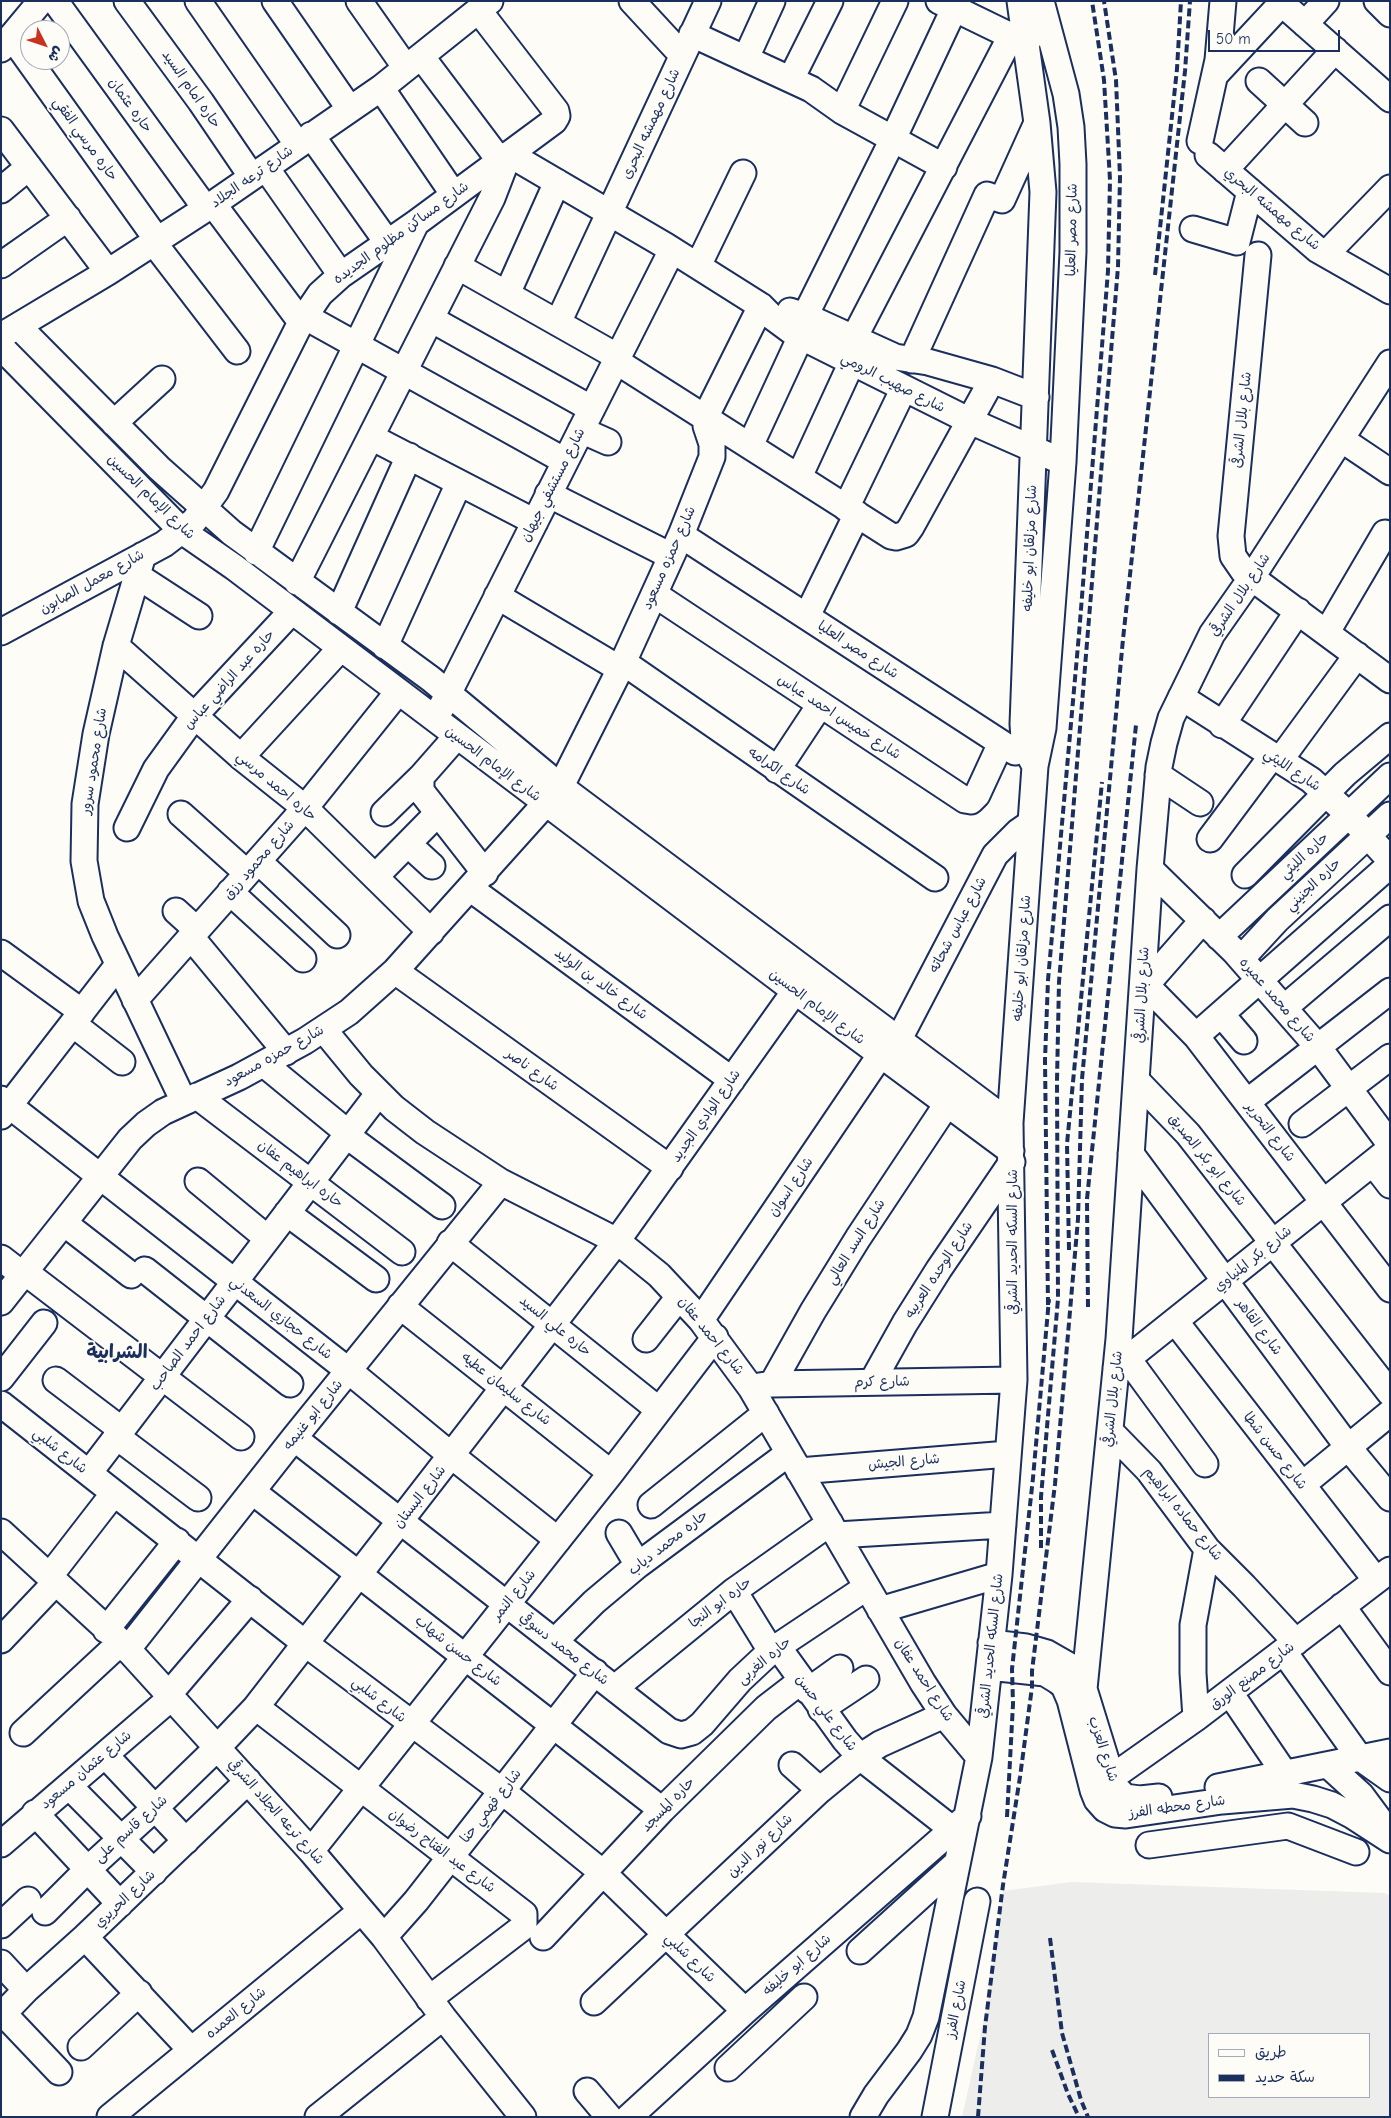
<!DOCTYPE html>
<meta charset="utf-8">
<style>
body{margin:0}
#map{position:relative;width:1391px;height:2118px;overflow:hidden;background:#fdfcf7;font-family:"Comic Neue","Playpen Sans Arabic",sans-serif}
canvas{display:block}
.frame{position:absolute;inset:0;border:2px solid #1b2f5e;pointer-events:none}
.legend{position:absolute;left:1208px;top:2033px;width:162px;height:65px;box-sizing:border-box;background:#fdfcf7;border:1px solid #a3aaba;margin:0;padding:6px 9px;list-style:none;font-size:15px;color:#1b2f5e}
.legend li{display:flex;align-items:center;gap:10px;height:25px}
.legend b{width:25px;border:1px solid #a3aaba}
.north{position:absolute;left:20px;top:20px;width:50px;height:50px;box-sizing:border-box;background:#fdfcf7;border:1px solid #a3aaba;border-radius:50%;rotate:131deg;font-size:14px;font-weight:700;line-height:20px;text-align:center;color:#1b2f5e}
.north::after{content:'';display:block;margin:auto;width:18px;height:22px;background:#c8321e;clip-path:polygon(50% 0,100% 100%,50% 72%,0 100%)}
.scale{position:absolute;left:1208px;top:30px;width:132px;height:22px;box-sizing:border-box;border:2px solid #1b2f5e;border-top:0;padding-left:6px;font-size:15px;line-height:18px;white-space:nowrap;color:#1b2f5e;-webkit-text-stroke:4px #fdfcf7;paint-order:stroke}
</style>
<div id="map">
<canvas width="1391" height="2118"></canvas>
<div class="frame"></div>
<ul class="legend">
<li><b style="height:6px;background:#fdfcf7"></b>طريق</li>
<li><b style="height:6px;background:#1b2f5e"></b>سكة حديد</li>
</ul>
<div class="north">ش</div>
<div class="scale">50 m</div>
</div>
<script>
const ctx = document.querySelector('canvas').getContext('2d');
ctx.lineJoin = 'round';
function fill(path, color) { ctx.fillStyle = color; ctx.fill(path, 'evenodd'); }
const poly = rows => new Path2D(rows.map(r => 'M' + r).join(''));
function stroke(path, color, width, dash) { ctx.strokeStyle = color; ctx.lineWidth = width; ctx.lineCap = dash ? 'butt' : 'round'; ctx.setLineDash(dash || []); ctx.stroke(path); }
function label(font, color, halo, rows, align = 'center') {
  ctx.font = font + ' "Comic Neue","Playpen Sans Arabic",sans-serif'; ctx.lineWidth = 4; ctx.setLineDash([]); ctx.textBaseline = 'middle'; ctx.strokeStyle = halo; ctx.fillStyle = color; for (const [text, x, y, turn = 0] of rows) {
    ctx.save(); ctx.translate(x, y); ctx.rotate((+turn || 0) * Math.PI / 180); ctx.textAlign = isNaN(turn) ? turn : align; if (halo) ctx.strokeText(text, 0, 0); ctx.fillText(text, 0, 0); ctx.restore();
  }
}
const built = poly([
 [1071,1882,1385,1893,1390,1896,1390,2117,962,2117,986,2010,1003,1891],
 [1210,2034,1370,2034,1370,2097,1210,2097]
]);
const minor = poly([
 [55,1,206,209],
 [127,1,201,102,252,177],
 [198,1,298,145],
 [275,1,349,108],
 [359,1,406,68],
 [632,1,682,55],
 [939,1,1011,36,1028,41],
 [1020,1,1037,123,1043,192,1023,724,1024,739,1028,753,1035,766],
 [1279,1,1390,99],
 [1377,1,1390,14],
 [1305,24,1326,1],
 [692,34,811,89,842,111,944,167],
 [12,37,158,241],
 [1,49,41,1],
 [421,56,500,161],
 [746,58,772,1],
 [1215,75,1282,3],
 [791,79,830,1],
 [1259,81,1305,123],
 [381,88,454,195],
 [842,111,895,1],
 [1,130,108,272],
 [311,135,387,242],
 [1200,141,1218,60,1223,1],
 [1208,155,1318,250,1390,291],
 [266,168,341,275],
 [1225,170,1335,50],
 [1,190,29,167],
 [213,204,301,322],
 [1193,229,1237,242,1250,191],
 [154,243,237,351],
 [1326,254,1390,188],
 [1258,255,1231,536,1233,556,1244,572,1390,680],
 [1,265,68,218],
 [457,266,618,357],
 [698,266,743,173],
 [507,294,557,182],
 [790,311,805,316,895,357,928,362,992,380,1036,397],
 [304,316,565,461],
 [805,316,893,139,954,9],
 [431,319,592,409],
 [558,323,708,1],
 [18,326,159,468,232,533,431,679,561,787,1010,1123],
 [6,333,108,272,213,204,381,88,490,1],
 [854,338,1011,36],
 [1,347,182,531,234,567,795,991,1011,1151],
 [912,360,987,195,1002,200,1036,125],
 [616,361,891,536,896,537,906,534,911,527,992,380],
 [114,423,162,379],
 [581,430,608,442],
 [371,437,535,522],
 [1341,439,1390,472],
 [750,446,801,336],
 [799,477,852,362],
 [548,494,671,556],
 [846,508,904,388],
 [681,535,1015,752],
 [256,552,416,223],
 [143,555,116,646,96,734,85,804,84,861,91,901,105,936,184,1102],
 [136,575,199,616],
 [297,582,492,198,509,154,666,246,761,306,771,316,794,333,970,421,1063,462],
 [654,594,965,800,971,801,977,795,1001,743],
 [497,596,620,669],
 [339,612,409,456],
 [807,616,857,514],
 [1,632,164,544,194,521,216,491,301,322,320,294,341,275,416,223,554,121,557,116,556,111,479,11],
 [1327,632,1385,533],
 [116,646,241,757,305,808,431,932],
 [385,646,459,483],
 [623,662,935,878],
 [1181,697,1311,780,1349,815,1390,860],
 [441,708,672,250],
 [1222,725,1298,611],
 [457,736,421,777,421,791,485,873],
 [241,757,340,649],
 [1280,760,1357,655],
 [777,770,820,705],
 [1158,775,1200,803],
 [553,802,620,669,681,535,712,457,712,444,706,426,708,412,761,306],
 [384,813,421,777],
 [181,814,247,873],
 [127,828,156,769,195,715,291,612],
 [1210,839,1272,756],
 [408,844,432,866],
 [258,861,337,935],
 [1150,869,1234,951,1318,1047,1390,1144],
 [1245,875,1345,774,1390,736],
 [375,877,437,814],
 [471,889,732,1080],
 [230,892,303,959],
 [176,911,197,930],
 [191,937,286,1052],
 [1219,937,1390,776],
 [1,953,82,1012],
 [1241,959,1277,920,1390,815],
 [395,971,670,1168],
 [1143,982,1196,1036,1390,1289],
 [1146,985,1203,920],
 [135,1000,305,808,398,692],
 [1284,1008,1390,918],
 [1221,1014,1244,1041],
 [73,1024,122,1062],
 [324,1030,361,1075,394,1108,425,1132,501,1182,617,1241,659,1275,701,1320,751,1388,923,1683,944,1715,979,1757],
 [1196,1036,1390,865],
 [899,1039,995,855,1018,832,1031,823],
 [264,1064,348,1133],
 [1137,1081,1188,1134,1390,1393],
 [197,1096,402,1252],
 [1,1099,349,1371,452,1456,558,1540],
 [1247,1102,1390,991],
 [1,1116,118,965],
 [1302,1124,1390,1057],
 [346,1135,442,1206],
 [1131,1154,1348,1447,1390,1498],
 [1373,1163,1390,1185],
 [198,1181,267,1238],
 [287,1213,376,1279],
 [64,1223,131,1275],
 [450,1243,659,1410],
 [1,1258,23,1275],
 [145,1270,290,1384],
 [25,1272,241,1437],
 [1,1302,130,1139,146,1124,163,1112,239,1077,305,1041,349,1012,395,971,546,803],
 [400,1306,611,1473],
 [701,1320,881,1054],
 [1175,1321,1376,1580],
 [646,1339,679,1297],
 [1128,1359,1205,1464],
 [1116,1368,1390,1149],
 [1,1378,44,1323],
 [56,1380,122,1430],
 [872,1382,905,1323,939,1269,1012,1162],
 [772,1384,813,1311,858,1238,947,1104],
 [759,1386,772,1384,1014,1380],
 [1,1404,306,1644,502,1791,603,1873,745,2011],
 [1110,1431,1149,1471,1207,1549,1244,1586,1296,1642],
 [116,1436,198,1498],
 [294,1438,669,1731,681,1735,692,1732,702,1724,740,1680,771,1651,867,1587],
 [799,1471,1008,1454],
 [89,1473,378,1094],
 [1302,1485,1390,1413],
 [253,1492,662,1810],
 [651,1505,766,1413],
 [1,1532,121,1642,311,1851,384,1937,443,2017,523,2117],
 [619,1533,638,1565],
 [837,1535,1003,1525],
 [49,1577,114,1493],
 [734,1591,771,1651],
 [1342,1606,1390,1672],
 [880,1610,999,1575],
 [106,1630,177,1541],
 [1,1640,55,1583],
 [555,1641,594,1602,638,1565,789,1453],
 [991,1643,1026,1647,1047,1653,1068,1665,1077,1675,1084,1689,1114,1786,1125,1797,1140,1799,1159,1797],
 [778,1647,845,1740,860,1757,952,1829],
 [127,1650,294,1438,501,1182],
 [1284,1652,1359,1757,1390,1779],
 [989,1667,1045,1673,1058,1681,1064,1686,1070,1700,1093,1790,1097,1800,1105,1809,1115,1814,1126,1815,1222,1801,1293,1795,1313,1799,1332,1805,1353,1816,1390,1840],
 [615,1688,734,1591,830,1523],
 [1084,1689,1119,1339,1150,869,1159,767,1164,743,1171,718,1212,634,1252,577,1390,363],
 [808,1691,840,1668],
 [1230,1693,1285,1774],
 [169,1694,250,1599],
 [256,1707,524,1914,524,1924,522,1928,429,1999],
 [821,1709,866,1679],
 [1196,1718,1193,1673,1193,1625,1207,1549],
 [23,1733,121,1642],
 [105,1755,186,1841],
 [792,1765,820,1790],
 [1328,1765,1361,1795,1390,1834],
 [1111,1778,1196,1718,1390,1570],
 [69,1786,154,1872],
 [1218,1787,1390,1752],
 [35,1813,120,1904],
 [1,1844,172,1697],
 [1149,1845,1288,1826,1356,1852],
 [311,1851,611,1473,715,1337],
 [45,1912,87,1870,155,1808,218,1747,256,1707,617,1241,795,991],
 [1,1925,28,1900],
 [85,1937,191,2050],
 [384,1937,416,1901,595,1672],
 [543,1937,662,1810,766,1708,801,1681],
 [860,1951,957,1863],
 [1,1963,26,1990],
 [594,2002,820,1790,860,1757,880,1744,944,1715],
 [3,2013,59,2072],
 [1,2016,26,1990,85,1937,248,1781],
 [81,2047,139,1993],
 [728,2068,804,1997],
 [587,2091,609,2117],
 [110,2117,361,1911],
 [318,2117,443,2017],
 [629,2117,745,2011,968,1816],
 [863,2117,876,2095,909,2051,919,2035,926,2017,979,1757,999,1575,1014,1380,1010,1123,1035,766,1043,728,1063,462,1073,252,1073,164,1071,127,1066,94,1041,1],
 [935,2117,977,1901]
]);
const rail = poly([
 [1155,275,1177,69,1181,1],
 [1069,1250,1067,1144,1102,782],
 [1048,1305,1045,1060,1048,980,1079,634,1108,271,1110,180,1104,80,1092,1],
 [1088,1307,1087,1199,1136,725],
 [1041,1548,1041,1497,1058,1299,1057,1081,1059,982,1118,267,1120,177,1116,80,1104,1],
 [1007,1817,1013,1704,1012,1669,1033,1478,1049,1299],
 [1050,1938,1062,2033,1081,2100,1088,2117],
 [1052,2050,1068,2094,1079,2117],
 [978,2117,985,2027,1003,1885,1020,1777,1032,1687,1032,1671,1055,1484,1078,1219,1082,1079,1123,639,1185,71,1190,1]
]);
const streetNames = [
 ["حاره امام السيد",191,89,55],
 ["حاره عثمان",130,105,54],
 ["شارع مهمشه البحرى",651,124,-65],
 ["حاره مرسي الفقي",85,139,54],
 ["شارع ترعه الجلاد",252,177,-35],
 ["شارع مهمشه البحري",1272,209,40],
 ["شارع مصر العليا",1072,230,-89],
 ["شارع مساكن مظلوم الجديده",401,233,-36],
 ["شارع صهيب الرومي",893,383,27],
 ["شارع بلال الشرقى",1242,420,-84],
 ["شارع مستشفي جيهان",553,485,-63],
 ["شارع الإمام الحسين",151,497,44],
 ["شارع مزلقان ابو خليفه",1030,548,-88],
 ["شارع حمزه مسعود",669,558,-66],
 ["شارع معمل الصابون",92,582,-29],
 ["شارع بلال الشرقي",1240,595,-56],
 ["شارع مصر العليا",858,650,33],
 ["حاره عبد الراضي عباس",229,680,-48],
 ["شارع خميس احمد عباس",839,717,33],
 ["شارع محمود سرور",94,761,-81],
 ["شارع الإمام الحسين",493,764,37],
 ["شارع الليثي",1292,770,34],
 ["شارع الكرامه",779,771,35],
 ["حاره احمد مرسي",276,786,40],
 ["حاره الليثي",1304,856,-43],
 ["شارع محمود رزق",259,860,-49],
 ["حاره الجنيني",1313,885,-43],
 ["شارع عباس شحاته",958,925,-62],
 ["شارع مزلقان ابو خليفه",1022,958,-86],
 ["شارع خالد بن الوليد",601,984,36],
 ["شارع بلال الشرقي",1142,995,-87],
 ["شارع محمد عميره",1277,1000,49],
 ["شارع الإمام الحسين",817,1007,37],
 ["شارع حمزه مسعود",274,1056,-29],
 ["شارع ناصر",532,1070,36],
 ["شارع الوادي الجديد",706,1116,-55],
 ["شارع التحرير",1270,1132,52],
 ["شارع ابو بكر الصديق",1207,1160,51],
 ["حاره ابراهيم عفان",300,1174,37],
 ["شارع اسوان",791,1187,-56],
 ["شارع السد العالي",856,1242,-58],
 ["شارع السكه الحديد الشرقي",1013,1242,-90],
 ["شارع بكر المنياوي",1253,1259,-39],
 ["شارع الوحده العربيه",939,1270,-57],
 ["شارع حجازي السعدني",281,1318,38],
 ["حاره علي السيد",555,1326,39],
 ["شارع القاهر",1259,1327,53],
 ["شارع احمد عفان",711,1336,51],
 ["شارع احمد الصاحب",188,1343,-53],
 ["شارع كرم",882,1382,-1],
 ["شارع سليمان عطيه",506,1389,38],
 ["شارع بلال الشرقي",1113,1399,-84],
 ["شارع ابو غنيمه",313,1415,-51],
 ["شارع شلبي",60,1451,38],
 ["شارع حسن شطا",1275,1451,52],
 ["شارع الجيش",904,1462,-5],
 ["شارع البستان",420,1497,-52],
 ["شارع حماده ابراهيم",1183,1514,51],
 ["حاره محمد دياب",668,1543,-38],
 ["شارع النمر",514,1595,-51],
 ["حاره ابو النجا",720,1603,-37],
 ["شارع السكه الحديد الشرقي",991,1646,-84],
 ["شارع محمد دسوقي",564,1649,38],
 ["شارع حسن شهاب",458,1651,38],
 ["حاره الغربى",764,1661,-40],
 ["شارع مصنع الورق",1252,1676,-37],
 ["شارع احمد عفان",924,1680,57],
 ["شارع شلبي",379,1700,38],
 ["شارع علي حسن",826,1713,53],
 ["شارع العزب",1103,1749,72],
 ["شارع عثمان مسعود",86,1770,-40],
 ["حاره المسجد",668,1805,-46],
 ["شارع فهمي حنا",491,1806,-52],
 ["شارع محطه الفرز",1177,1807,-8],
 ["شارع ترعه الجلاد الشرقي",276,1812,48],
 ["شارع قاسم على",131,1829,-42],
 ["شارع نور الدين",760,1846,-44],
 ["شارع عبد الفتاح رضوان",442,1851,37],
 ["شارع الحريري",125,1899,-43],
 ["شارع شلبي",690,1958,44],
 ["شارع ابو خليفه",797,1965,-41],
 ["شارع الفرز",956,2009,-79],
 ["شارع العمده",236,2013,-39]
];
const districtNames = [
 ["الشرابية",117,1353]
];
fill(built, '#edeeec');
stroke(minor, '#1b2f5e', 29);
stroke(minor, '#fdfcf7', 25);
stroke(rail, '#1b2f5e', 4, [8, 4]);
label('14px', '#1b2f5e', '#fdfcf7', streetNames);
label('bold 19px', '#1b2f5e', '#fdfcf7', districtNames);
</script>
